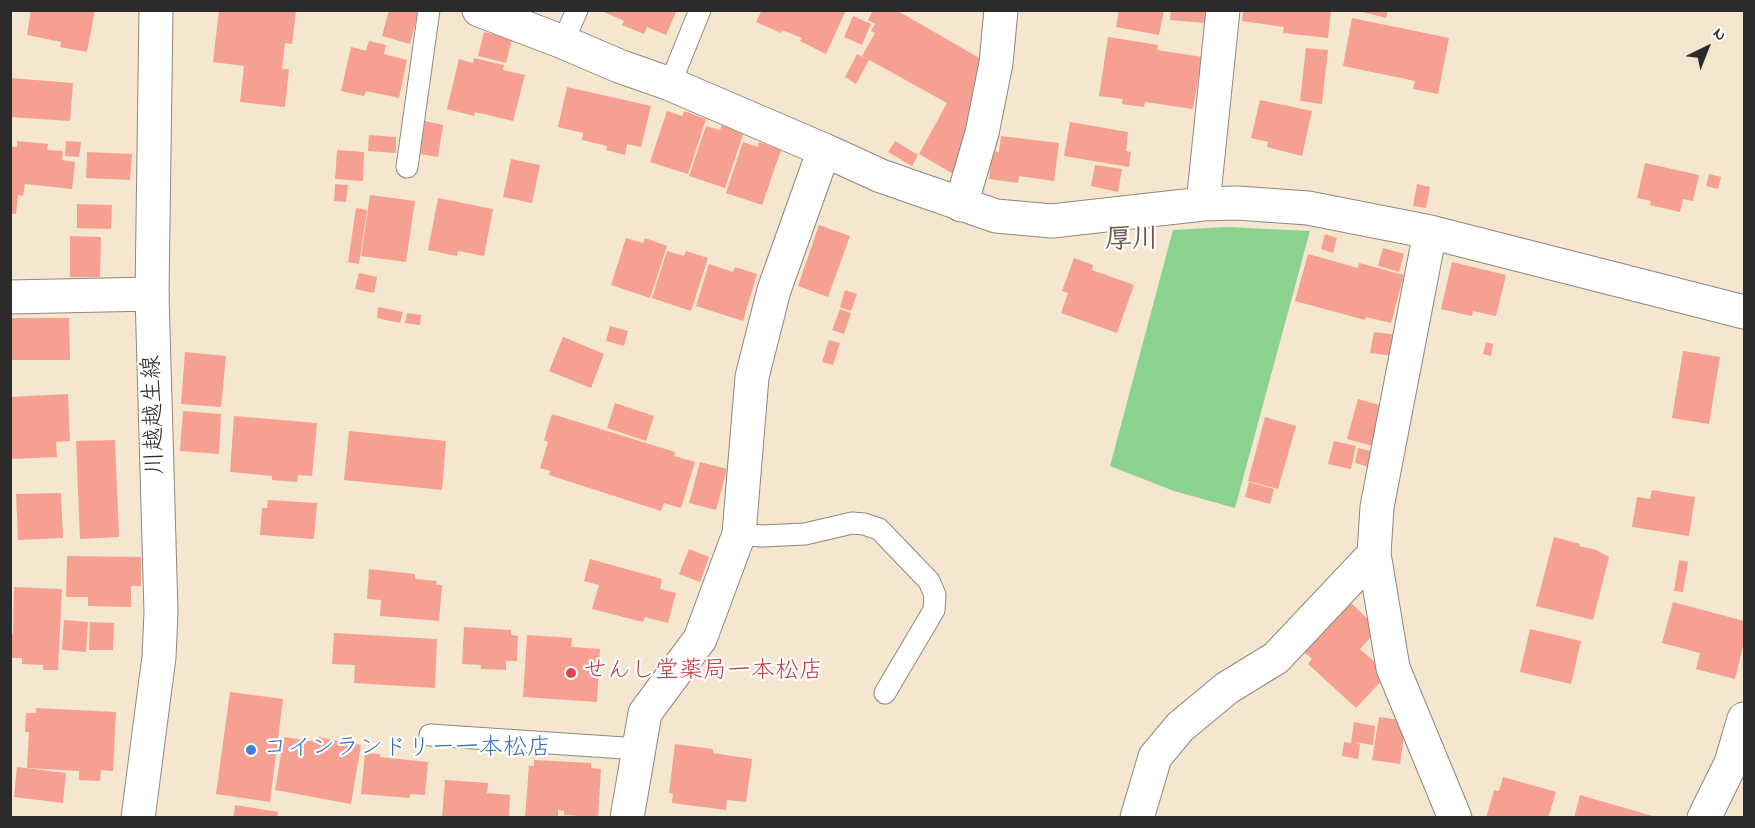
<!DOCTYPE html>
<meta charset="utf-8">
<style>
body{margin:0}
#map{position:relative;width:1755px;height:828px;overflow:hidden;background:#f4e6cf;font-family:"Indie Flower",sans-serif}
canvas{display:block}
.frame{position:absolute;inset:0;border:12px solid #2b2b2b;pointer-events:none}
.north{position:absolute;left:1677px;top:18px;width:60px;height:60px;-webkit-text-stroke:4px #fff;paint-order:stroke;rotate:43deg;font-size:16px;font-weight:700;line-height:24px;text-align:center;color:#2b2b2b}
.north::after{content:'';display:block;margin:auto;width:21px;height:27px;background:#2b2b2b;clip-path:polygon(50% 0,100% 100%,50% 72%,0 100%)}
</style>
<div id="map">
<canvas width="1755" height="828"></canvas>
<div class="frame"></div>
<div class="north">N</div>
</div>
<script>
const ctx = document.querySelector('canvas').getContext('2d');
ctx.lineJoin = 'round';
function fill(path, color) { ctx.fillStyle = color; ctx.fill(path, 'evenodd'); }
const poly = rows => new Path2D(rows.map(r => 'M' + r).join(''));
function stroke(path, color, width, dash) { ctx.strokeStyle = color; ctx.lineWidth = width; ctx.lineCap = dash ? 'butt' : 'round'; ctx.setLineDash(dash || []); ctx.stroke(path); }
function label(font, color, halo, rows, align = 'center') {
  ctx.font = font + ' "Indie Flower","Klee One",sans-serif'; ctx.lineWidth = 4.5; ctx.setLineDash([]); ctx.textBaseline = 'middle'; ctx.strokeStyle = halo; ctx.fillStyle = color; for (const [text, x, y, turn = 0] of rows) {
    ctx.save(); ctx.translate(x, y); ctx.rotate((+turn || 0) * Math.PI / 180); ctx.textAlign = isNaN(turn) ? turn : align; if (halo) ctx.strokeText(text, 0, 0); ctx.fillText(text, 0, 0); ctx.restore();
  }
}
const green = poly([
 [1226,227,1310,231,1235,508,1174,491,1110,466,1173,230]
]);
const building = poly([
 [31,10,95,10,87,52,60,47,61,42,27,35],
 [219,10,296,10,292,44,285,43,282,69,289,69,285,107,240,102,244,66,213,62],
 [389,10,409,10,418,13,410,44,382,36],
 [600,10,677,10,666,35,647,27,644,34,622,25,624,21],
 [762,10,846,10,826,54,800,41,802,38,782,30,781,33,756,22],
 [873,10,896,10,983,60,957,176,919,154,947,103,862,56,875,33,871,31,875,24,868,20],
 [1119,10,1164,10,1159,35,1116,27],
 [1171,10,1207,10,1205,23,1170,20],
 [1243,10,1331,10,1328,38,1283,33,1284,27,1242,21],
 [1355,10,1388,10,1386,18],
 [853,16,871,24,862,45,844,37],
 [1352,18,1449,38,1438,94,1413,89,1415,81,1343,66],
 [484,32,512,39,506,63,478,56],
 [1108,37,1158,45,1157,50,1202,57,1193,109,1145,102,1144,107,1122,104,1123,99,1099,96],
 [369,41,386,45,384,54,407,60,399,98,366,91,364,96,341,91,351,47,366,51],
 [1306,48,1328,50,1322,104,1300,101],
 [857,54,869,60,856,84,845,77],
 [474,58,504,65,503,70,525,75,513,121,475,112,474,116,447,109,459,59,473,63],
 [10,78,73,83,70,121,10,117],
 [567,87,651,106,641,147,627,144,625,155,606,150,607,146,582,140,583,133,558,127],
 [1260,100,1312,111,1302,156,1267,147,1268,142,1251,138],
 [667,111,682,116,684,111,706,119,688,174,650,162],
 [425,121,443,125,438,157,420,154],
 [1070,122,1128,132,1126,151,1131,152,1129,167,1064,156],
 [722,125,744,132,725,188,689,176,706,126,720,130],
 [369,135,396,137,396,153,368,151],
 [1001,136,1059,143,1054,181,1019,176,1018,183,989,179,992,151,999,152],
 [17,141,48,144,47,150,63,151,62,160,75,162,72,189,25,184,23,196,18,195,16,214,10,213,10,146,17,147],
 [66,141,81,142,79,157,65,156],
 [895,141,918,155,912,166,888,152],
 [743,142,758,147,759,142,781,150,762,205,726,193],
 [337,150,364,152,363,181,335,179],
 [87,152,132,154,130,180,86,178],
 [511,159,540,165,532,203,503,197],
 [1645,163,1699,175,1693,201,1683,199,1680,212,1650,205,1651,201,1637,198],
 [1095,165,1122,169,1118,192,1091,186],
 [1709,174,1721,177,1718,189,1706,186],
 [335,184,348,185,346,202,334,201],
 [1417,184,1430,187,1426,208,1413,206],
 [370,195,415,201,406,262,361,256],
 [438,198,493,209,484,256,458,251,457,256,428,250],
 [77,204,112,205,111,229,77,228],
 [356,208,367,210,359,264,348,262],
 [819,225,850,236,828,297,798,286],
 [1325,234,1337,238,1333,253,1321,249],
 [70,236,101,237,100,277,70,277],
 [626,238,643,243,645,238,667,246,650,298,611,285],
 [1383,248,1404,254,1399,272,1378,266],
 [667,251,684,256,686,251,708,258,691,311,652,298],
 [1308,254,1358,268,1359,263,1404,275,1391,323,1366,317,1365,320,1295,301],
 [1074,258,1093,265,1092,270,1134,285,1117,333,1061,313,1068,293,1062,291],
 [1452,262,1506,275,1496,316,1473,311,1472,316,1441,309],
 [709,264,733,272,735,267,757,274,743,321,696,306],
 [359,273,377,277,374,293,355,289],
 [845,290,857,294,851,311,840,307],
 [378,307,403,312,400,323,377,318],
 [840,309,851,313,844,334,832,330],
 [407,313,421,315,420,325,405,323],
 [10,318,69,318,70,360,10,360],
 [610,326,628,331,624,346,606,341],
 [1374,332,1398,335,1395,356,1370,353],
 [563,337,604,354,591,388,549,371],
 [829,340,840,343,833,365,822,362],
 [1486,342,1493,344,1491,356,1483,354],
 [1683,351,1720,357,1709,424,1672,418],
 [185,352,226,356,221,407,181,404],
 [68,394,70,441,56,442,57,457,10,459,10,397],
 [1358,399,1390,408,1380,448,1347,439],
 [615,403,654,416,646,441,607,428],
 [183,411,221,414,219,454,180,451],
 [552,414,675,452,674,456,695,462,681,508,664,503,661,511,549,475,550,471,540,468,548,442,544,440],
 [234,416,317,423,312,476,298,475,297,482,272,480,272,476,230,472],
 [1265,417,1296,426,1278,489,1248,481],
 [349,431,446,441,442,490,344,480],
 [115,440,119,537,80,539,76,441],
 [1334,441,1356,446,1351,469,1328,464],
 [1358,448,1374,452,1370,467,1355,463],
 [700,462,727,469,716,510,689,503],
 [1249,482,1274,489,1270,504,1245,497],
 [1652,490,1695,497,1689,536,1632,527,1637,497,1650,499],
 [61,493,63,538,18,540,16,494],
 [268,500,317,503,314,539,260,535,262,508,267,508],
 [1554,537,1580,544,1579,546,1596,550,1609,557,1593,620,1536,606],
 [689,549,709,557,700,582,679,574],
 [67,556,141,557,141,586,131,586,131,607,88,606,88,597,66,597],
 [590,559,662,579,660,589,676,593,668,623,645,617,643,622,592,609,599,585,584,581],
 [1679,560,1688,562,1683,592,1674,591],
 [369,569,415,574,415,579,437,581,436,585,442,585,439,621,380,616,381,600,367,599],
 [14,587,62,589,58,670,43,670,43,665,22,664,22,658,10,658,10,634,13,634],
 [1347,599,1378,629,1360,649,1388,674,1356,708,1308,664,1312,659,1301,649],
 [1673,602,1744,621,1744,642,1735,679,1696,669,1700,653,1662,643],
 [64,620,88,622,86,652,62,650],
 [90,622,114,623,113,650,89,650],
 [464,627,511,630,511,635,518,636,517,661,506,661,506,670,481,669,481,665,462,664],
 [1530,629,1581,641,1571,684,1520,672],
 [334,633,437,639,435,688,354,683,355,665,332,664],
 [527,635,572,638,571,647,600,649,597,702,523,697],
 [230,692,283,699,270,802,216,794],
 [36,708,116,712,113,771,101,770,100,781,79,780,79,771,27,768,29,732,25,732,26,713,36,713],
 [1379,717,1406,721,1400,764,1372,760],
 [1354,722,1375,726,1373,745,1353,742,1360,744,1358,759,1342,756,1344,742,1351,743],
 [284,737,317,742,318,737,361,745,351,804,275,790],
 [675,744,713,749,713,753,752,759,746,802,727,800,726,810,672,803,673,794,669,793],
 [365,753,380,754,380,757,428,762,425,795,410,794,410,798,361,794],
 [534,760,591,763,591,768,601,769,598,817,564,815,564,811,558,810,558,818,525,818,529,766,534,766],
 [17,767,66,773,63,803,14,797],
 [1503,777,1556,792,1548,818,1486,818,1494,790,1499,791],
 [445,780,488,783,487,793,510,795,509,818,442,818],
 [1580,795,1656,817,1656,818,1574,818],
 [235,805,278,812,277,818,233,818]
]);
const service = poly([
 [563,42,577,10],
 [670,84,700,10],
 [407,167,429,10],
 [739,534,762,536,805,534,852,523,864,524,879,529,929,581,935,595,934,610,885,693],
 [430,735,639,749]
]);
const minor = poly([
 [479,10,563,42,619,66,670,84,824,150,881,176,996,216,1052,221,1203,204,1237,203,1308,208,1430,232,1744,312],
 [1203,204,1223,10],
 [961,205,982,133,996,63,1001,10],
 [1430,232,1377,507,1374,554,1393,668,1455,818],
 [10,297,152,294],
 [627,818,645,713,700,639,739,534,752,377,774,290,824,150],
 [1137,818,1155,757,1180,727,1227,688,1276,658,1374,554],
 [1704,818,1731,763,1744,719]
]);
const secondary = poly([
 [138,818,159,657,161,612,152,294,156,10]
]);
const markers = [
 [571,673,6,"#e0444e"],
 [251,750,6,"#3f7fe0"]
];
const streetNames = [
 ["川越越生線",156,415,-92]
];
const healthNames = [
 ["せんし堂薬局一本松店",583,673]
];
const shopNames = [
 ["コインランドリー一本松店",263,750]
];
const quarterNames = [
 ["厚川",1132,243]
];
fill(green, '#8ad28e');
fill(building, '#f5a091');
stroke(service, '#90887d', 23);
stroke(minor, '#90887d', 35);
stroke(secondary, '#90887d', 35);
stroke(service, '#fff', 21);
stroke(minor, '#fff', 33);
stroke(secondary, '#fff', 33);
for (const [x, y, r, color] of markers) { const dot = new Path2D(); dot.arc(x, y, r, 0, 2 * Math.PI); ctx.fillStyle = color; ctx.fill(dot); stroke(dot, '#fff', 2); }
label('24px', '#2b2b2b', '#fff', streetNames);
label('24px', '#be3a42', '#fff', healthNames, 'left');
label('24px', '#366cbe', '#fff', shopNames, 'left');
label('bold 27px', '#72544f', '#fff', quarterNames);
</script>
